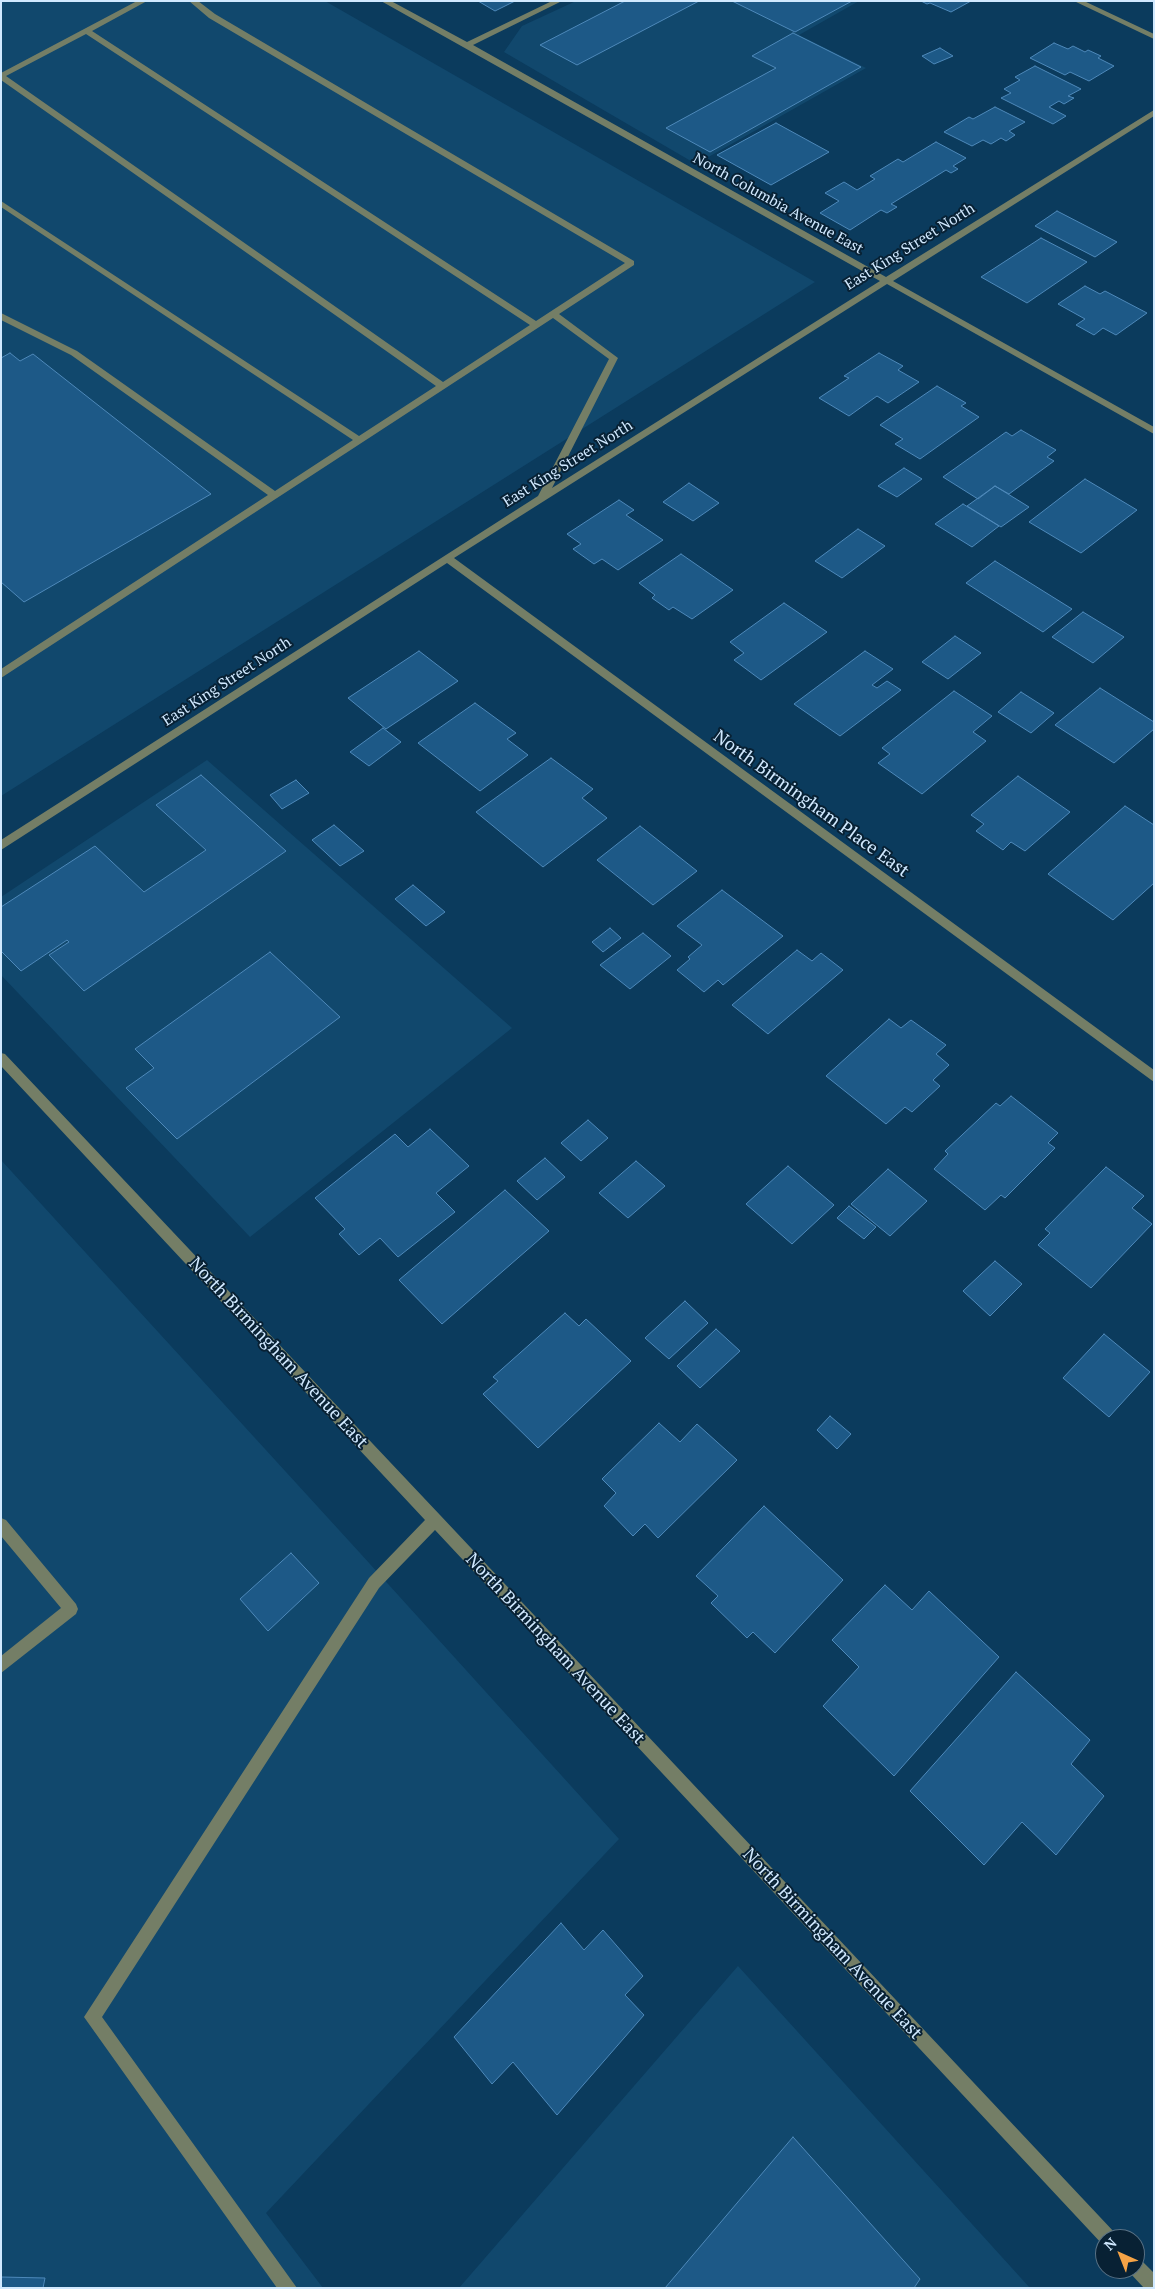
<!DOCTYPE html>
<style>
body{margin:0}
#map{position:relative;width:1155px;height:2289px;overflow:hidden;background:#0b3b5d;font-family:"PT Serif",serif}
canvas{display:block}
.frame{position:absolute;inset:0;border:2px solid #d1e9ff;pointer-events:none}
.north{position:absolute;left:1095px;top:2229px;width:50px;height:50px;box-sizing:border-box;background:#082134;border:1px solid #587185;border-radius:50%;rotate:316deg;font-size:14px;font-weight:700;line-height:20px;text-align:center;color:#d1e9ff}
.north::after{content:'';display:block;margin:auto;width:18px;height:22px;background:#f5a346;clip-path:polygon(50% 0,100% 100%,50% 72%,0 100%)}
</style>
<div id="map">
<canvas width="1155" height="2289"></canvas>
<div class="frame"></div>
<div class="north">N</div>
</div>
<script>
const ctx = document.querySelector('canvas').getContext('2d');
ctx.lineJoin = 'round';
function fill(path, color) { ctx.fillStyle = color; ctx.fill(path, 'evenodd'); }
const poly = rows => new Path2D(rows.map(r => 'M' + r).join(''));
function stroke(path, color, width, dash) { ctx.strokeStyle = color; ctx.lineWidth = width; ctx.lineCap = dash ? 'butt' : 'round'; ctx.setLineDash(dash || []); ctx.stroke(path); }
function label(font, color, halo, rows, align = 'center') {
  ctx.font = font + ' "PT Serif",serif'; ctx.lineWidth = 4; ctx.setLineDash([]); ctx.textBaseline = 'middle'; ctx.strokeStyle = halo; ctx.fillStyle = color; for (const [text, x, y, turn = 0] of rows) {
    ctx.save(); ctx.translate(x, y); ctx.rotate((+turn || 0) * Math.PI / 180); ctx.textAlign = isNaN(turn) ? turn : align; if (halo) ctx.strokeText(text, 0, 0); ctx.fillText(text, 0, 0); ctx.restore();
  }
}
const built = poly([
 [1,1,325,1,815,282,1,796],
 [576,1,859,1,799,35,866,68,696,164,504,52,522,26],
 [207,760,512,1028,250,1237,1,975,1,897],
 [1,1160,360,1553,619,1839,266,2213,323,2288,1,2288],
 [738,1966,1030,2288,459,2288]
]);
const building = poly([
 [478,1,515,1,495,11,478,1],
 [625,1,699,1,577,65,540,45,625,1],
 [732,1,852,1,795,32,732,1],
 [921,1,971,1,951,12,930,3,927,4,921,1],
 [793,33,861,67,710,152,666,128,776,68,752,56,793,33],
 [1054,43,1068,49,1073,46,1085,52,1088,50,1101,56,1098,58,1114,66,1089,81,1070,72,1065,75,1030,58,1054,43],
 [940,48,953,56,934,64,922,56,940,48],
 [1035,66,1081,89,1068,96,1074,98,1064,104,1059,101,1049,107,1066,116,1053,124,1001,98,1011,93,1004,89,1020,80,1015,77,1035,66],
 [995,107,1025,122,1009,131,1015,135,1006,141,1001,138,991,144,983,140,972,146,944,132,969,117,973,119,995,107],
 [776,123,829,152,771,185,717,155,776,123],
 [936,142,966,158,953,166,958,169,951,173,946,170,891,204,897,207,887,213,881,210,850,230,820,213,839,201,825,193,844,182,857,190,875,179,870,176,898,159,903,162,936,142],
 [1057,211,1117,242,1095,257,1035,226,1057,211],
 [1041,238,1087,262,1027,303,981,277,1041,238],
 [1085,286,1100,294,1105,291,1147,313,1116,335,1103,328,1094,335,1076,325,1085,319,1058,304,1085,286],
 [10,353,20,361,33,354,211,494,24,602,1,582,1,358,10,353],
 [879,353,903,366,898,370,919,382,888,403,877,396,849,416,819,398,849,378,844,376,879,353],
 [937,386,966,403,961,406,979,417,920,459,895,444,903,439,880,425,937,386],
 [1021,430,1056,450,1047,457,1054,461,1009,494,995,486,978,499,943,477,1006,432,1012,436,1021,430],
 [904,468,922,479,897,497,878,486,904,468],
 [1085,479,1137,510,1081,553,1029,522,1085,479],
 [689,483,719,503,693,521,663,502,689,483],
 [995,486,1029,507,1001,527,967,506,995,486],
 [619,500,634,510,626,515,663,540,618,570,602,559,594,564,573,549,581,544,567,534,619,500],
 [963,504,999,526,972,547,935,524,963,504],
 [858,529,885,546,842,578,815,561,858,529],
 [681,554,733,590,692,619,673,607,669,610,652,598,655,595,639,583,681,554],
 [995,561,1072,609,1043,632,966,583,995,561],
 [784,603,827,632,761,680,734,660,744,653,730,642,784,603],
 [1083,612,1124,637,1093,663,1052,637,1083,612],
 [955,636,981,653,948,679,922,662,955,636],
 [419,651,458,681,386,729,348,698,419,651],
 [865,651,893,669,872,685,877,688,887,681,901,690,840,736,794,704,865,651],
 [1100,688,1154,722,1154,729,1114,763,1055,725,1100,688],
 [954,691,992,716,973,732,986,741,922,794,878,763,890,754,882,748,954,691],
 [1021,692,1054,713,1031,733,998,712,1021,692],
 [475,703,516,733,507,739,528,755,480,791,418,743,475,703],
 [383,728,401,742,369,766,350,752,383,728],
 [551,758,593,789,582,798,607,818,543,867,476,812,551,758],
 [201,775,286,851,84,991,49,955,69,942,67,940,21,971,1,951,1,907,95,846,144,892,206,850,156,805,201,775],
 [1018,776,1070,812,1025,851,1011,842,1003,850,976,831,984,824,971,815,1018,776],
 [296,780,309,793,282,809,270,795,296,780],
 [1125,806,1154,825,1154,883,1113,920,1048,874,1125,806],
 [334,825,364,851,340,866,312,840,334,825],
 [640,826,697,871,653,905,597,860,640,826],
 [413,885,445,912,426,926,395,899,413,885],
 [722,890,783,936,723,985,718,980,704,992,677,970,690,959,688,957,702,945,677,926,722,890],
 [610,928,621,938,603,952,592,942,610,928],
 [643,933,671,956,630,989,600,965,643,933],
 [797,950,812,961,821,953,843,970,768,1034,732,1005,797,950],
 [270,952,340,1017,177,1139,126,1088,154,1068,135,1049,270,952],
 [889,1019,901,1028,911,1020,946,1045,936,1054,949,1065,933,1080,940,1086,912,1112,905,1107,886,1124,826,1076,889,1019],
 [1011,1096,1058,1133,1048,1143,1055,1148,1005,1198,1001,1195,985,1210,934,1169,948,1154,945,1151,996,1103,1000,1106,1011,1096],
 [588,1120,608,1138,581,1161,561,1143,588,1120],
 [430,1129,469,1166,436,1193,455,1212,398,1257,380,1238,359,1255,339,1234,345,1229,315,1198,395,1134,408,1147,430,1129],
 [545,1158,565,1177,537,1200,517,1181,545,1158],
 [636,1161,665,1186,628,1218,599,1193,636,1161],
 [788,1166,834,1205,792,1244,746,1204,788,1166],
 [1106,1167,1144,1196,1132,1208,1152,1224,1091,1288,1038,1245,1050,1233,1045,1229,1106,1167],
 [888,1169,927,1201,890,1236,851,1204,888,1169],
 [505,1190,549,1231,442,1324,399,1280,505,1190],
 [849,1206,876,1227,864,1239,837,1218,849,1206],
 [995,1261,1022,1284,990,1316,963,1291,995,1261],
 [685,1301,708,1323,669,1359,645,1338,685,1301],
 [565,1313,579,1326,586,1319,631,1361,538,1448,483,1394,498,1381,493,1377,565,1313],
 [716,1329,740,1351,700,1388,677,1366,716,1329],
 [1104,1334,1150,1372,1109,1417,1063,1378,1104,1334],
 [830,1416,851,1434,837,1449,817,1430,830,1416],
 [659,1423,680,1442,697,1424,737,1460,658,1538,645,1524,633,1536,604,1506,616,1493,602,1479,659,1423],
 [764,1506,843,1580,775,1653,753,1632,747,1638,711,1603,718,1596,696,1576,764,1506],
 [291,1553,319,1583,268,1631,240,1599,291,1553],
 [885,1585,912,1610,929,1591,999,1657,894,1776,823,1706,859,1667,832,1640,885,1585],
 [1016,1672,1090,1740,1071,1764,1104,1796,1056,1855,1022,1822,984,1865,910,1791,1016,1672],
 [561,1923,584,1950,603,1930,643,1976,625,1995,644,2015,557,2115,513,2062,492,2084,454,2037,561,1923],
 [793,2137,920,2279,914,2288,665,2288,793,2137],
 [1,2277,45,2278,43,2288,1,2288,1,2277]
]);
const minor = poly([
 [137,1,147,1,92,31,536,321,625,263,209,18,189,1,198,1,215,14,634,261,634,265,559,314,618,358,552,488,880,281,381,1,391,1,467,42,552,1,562,1,473,45,886,277,1154,110,1154,116,893,281,1154,427,1154,434,887,284,454,558,1154,1070,1154,1082,447,563,1,850,1,840,538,496,609,359,553,318,1,678,1,669,268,495,71,355,1,320,1,313,77,351,275,491,353,440,1,207,1,201,359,436,436,386,1,80,1,73,137,1],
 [86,34,530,325,443,382,6,76,86,34],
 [1074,1,1084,1,1154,34,1154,39,1074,1],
 [1,1053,5,1054,440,1515,1115,2233,1118,2239,1105,2239,1105,2246,1103,2245,435,1530,379,1588,102,2017,297,2288,277,2288,84,2017,369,1578,425,1520,1,1066,1,1053],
 [1,1518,6,1520,76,1604,78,1609,76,1614,1,1673,1,1656,61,1608,1,1536,1,1518],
 [1135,2257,1141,2260,1154,2273,1154,2288,1144,2288,1129,2272,1127,2269,1135,2269,1135,2257]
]);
const farStreetnames = [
 ["North Columbia Avenue East",778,204,29],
 ["East King Street North",910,247,-32],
 ["East King Street North",568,464,-32],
 ["East King Street North",227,682,-33]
];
const streetNames = [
 ["North Birmingham Place East",811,804,36],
 ["North Birmingham Avenue East",278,1353,47],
 ["North Birmingham Avenue East",555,1649,47],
 ["North Birmingham Avenue East",832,1944,47]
];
fill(built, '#11486d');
fill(building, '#1d5987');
stroke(building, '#4e89ba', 1);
fill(minor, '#747e66');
label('15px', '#d1e9ff', '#082134', farStreetnames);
label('18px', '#d1e9ff', '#082134', streetNames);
</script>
